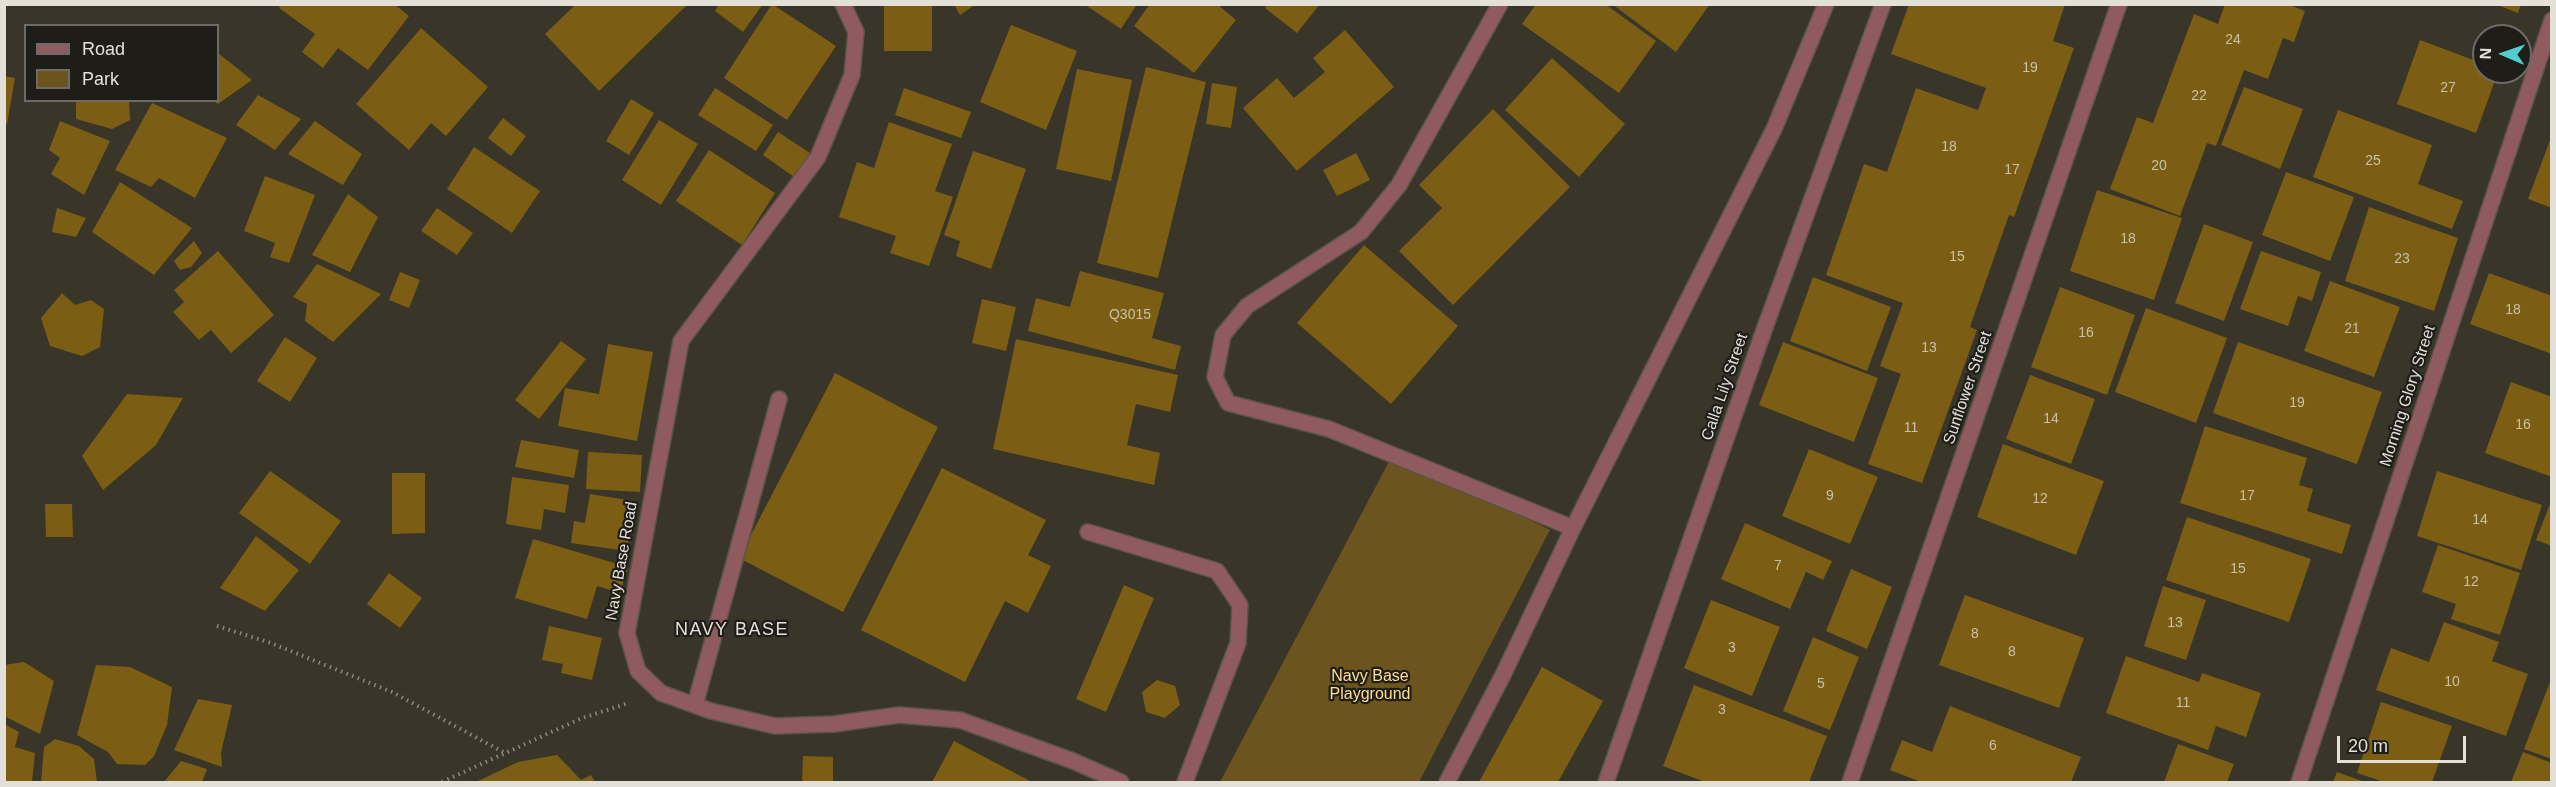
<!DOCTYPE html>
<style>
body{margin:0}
#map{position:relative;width:2556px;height:787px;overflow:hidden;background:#3a3529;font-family:Arial,sans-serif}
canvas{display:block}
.frame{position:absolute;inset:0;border:6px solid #e3e0d8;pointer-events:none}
.legend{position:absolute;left:24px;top:24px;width:195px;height:78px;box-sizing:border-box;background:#1f1d18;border:2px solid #6d6b65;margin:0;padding:8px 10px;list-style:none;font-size:18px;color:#e3e0d8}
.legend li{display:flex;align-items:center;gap:12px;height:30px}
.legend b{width:30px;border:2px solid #6d6b65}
.north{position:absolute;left:2472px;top:24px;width:60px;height:60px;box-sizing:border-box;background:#1f1d18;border:2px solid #6d6b65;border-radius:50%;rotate:272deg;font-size:16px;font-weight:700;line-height:24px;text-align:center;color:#e3e0d8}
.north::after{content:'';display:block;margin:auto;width:21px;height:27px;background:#52cdce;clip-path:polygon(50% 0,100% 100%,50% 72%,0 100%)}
.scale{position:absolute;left:2337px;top:736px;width:129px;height:27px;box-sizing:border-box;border:3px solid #e3e0d8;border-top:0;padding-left:8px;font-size:18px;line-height:21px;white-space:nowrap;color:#e3e0d8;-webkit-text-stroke:4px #1f1d18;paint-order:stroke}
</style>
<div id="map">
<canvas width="2556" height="787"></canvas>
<div class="frame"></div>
<ul class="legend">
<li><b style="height:8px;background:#905b5f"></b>Road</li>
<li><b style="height:16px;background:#6b541d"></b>Park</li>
</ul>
<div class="north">N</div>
<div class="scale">20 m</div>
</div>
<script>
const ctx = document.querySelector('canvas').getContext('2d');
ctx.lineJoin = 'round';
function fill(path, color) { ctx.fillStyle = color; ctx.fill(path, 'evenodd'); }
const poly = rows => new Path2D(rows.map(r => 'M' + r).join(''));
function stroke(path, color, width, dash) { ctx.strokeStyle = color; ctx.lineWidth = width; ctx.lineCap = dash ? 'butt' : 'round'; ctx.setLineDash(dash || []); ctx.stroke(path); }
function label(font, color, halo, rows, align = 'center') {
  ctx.font = font + ' Arial,sans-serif'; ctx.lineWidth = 4.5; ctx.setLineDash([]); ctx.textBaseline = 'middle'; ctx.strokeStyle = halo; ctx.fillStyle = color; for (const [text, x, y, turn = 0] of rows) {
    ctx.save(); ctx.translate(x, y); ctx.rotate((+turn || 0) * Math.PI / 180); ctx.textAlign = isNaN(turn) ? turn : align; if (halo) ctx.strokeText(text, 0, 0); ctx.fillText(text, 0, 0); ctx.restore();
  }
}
const green = poly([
 [1394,452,1550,530,1419,782,1220,782]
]);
const building = poly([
 [281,4,394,4,409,16,368,70,338,48,323,68,302,52,315,34,279,8],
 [576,4,688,4,599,91,545,34],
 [719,4,763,4,743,32,715,11],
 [772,4,836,46,787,120,724,78],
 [884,4,932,4,932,51,884,51],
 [954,4,976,4,960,15],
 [1084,4,1137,4,1121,29],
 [1150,4,1217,4,1236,20,1194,73,1134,26],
 [1268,4,1320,4,1297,33,1265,8],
 [1536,4,1605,4,1656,41,1619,93,1522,24],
 [1612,4,1710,4,1676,52],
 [1909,4,2065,4,2053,41,2074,48,2014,217,2009,215,1980,298,1970,327,1977,330,1922,483,1868,464,1901,374,1880,366,1903,303,1826,275,1864,164,1887,172,1916,88,1978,110,1986,88,1891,54],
 [2225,4,2287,4,2305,11,2294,42,2283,38,2268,79,2244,70,2216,146,2207,143,2180,216,2110,189,2137,117,2153,123,2194,14,2218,24],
 [2495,4,2521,4,2518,13],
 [1011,25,1077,51,1046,130,980,102],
 [421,28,488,87,446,136,431,123,409,150,356,104],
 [1345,30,1394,87,1297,171,1243,108,1277,78,1294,98,1325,72,1313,58],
 [2420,40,2484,64,2484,72,2498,72,2476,133,2397,104],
 [218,53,252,80,218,104,212,100,218,100],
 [1552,58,1625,124,1579,177,1505,110],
 [1146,67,1206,82,1158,278,1097,263],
 [1077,69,1132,80,1111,181,1056,169],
 [4,76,15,78,7,124,4,123],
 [1212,83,1237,87,1231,128,1206,124],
 [2244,87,2303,109,2280,169,2221,145],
 [715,88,773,125,756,151,698,115],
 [904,88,971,112,961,138,895,115],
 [258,95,301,119,275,150,236,125],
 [631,99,654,113,629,155,606,141],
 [76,100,129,100,130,120,112,129,76,119],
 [152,103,227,138,195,198,159,178,151,187,115,170],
 [1493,109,1570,187,1453,305,1399,251,1442,208,1419,185],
 [2338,110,2432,145,2418,184,2463,201,2452,229,2313,177],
 [503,118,526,136,511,156,488,138],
 [659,120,698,144,661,205,622,180],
 [60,121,110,141,84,195,51,174,60,158,49,150],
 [315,121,362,154,343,185,288,154],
 [889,122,952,144,935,191,953,197,929,266,890,253,896,236,839,217,857,162,874,168],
 [778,132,813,155,797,179,763,155],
 [2552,135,2552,208,2528,199],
 [474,147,540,191,512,233,447,189],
 [709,150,775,193,742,245,676,201],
 [973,151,1026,169,991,269,956,256,960,241,944,235],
 [1356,153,1370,180,1337,196,1323,170],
 [2286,172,2354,197,2330,261,2262,235],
 [265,176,315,195,289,263,270,257,275,243,244,231],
 [120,182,192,228,154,275,92,232],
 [2097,190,2182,218,2154,300,2070,271],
 [348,194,378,217,350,272,312,255],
 [2369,207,2458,238,2434,311,2345,281],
 [57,208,86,218,76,237,52,232],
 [437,208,473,233,457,255,421,231],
 [2204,224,2253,242,2224,321,2175,303],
 [194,241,202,253,191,267,180,270,174,261],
 [1364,245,1458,326,1391,404,1297,323],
 [218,251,274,315,231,353,211,330,199,340,173,312,184,302,174,290],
 [2261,251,2321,272,2312,301,2298,296,2288,326,2240,309],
 [317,264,381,294,333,342,305,321,307,304,293,297],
 [1080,271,1164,293,1152,338,1181,346,1175,370,1028,331,1036,298,1070,307],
 [400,272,420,280,409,308,389,300],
 [2489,273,2552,296,2552,354,2470,324],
 [1813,277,1891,307,1867,371,1790,341],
 [2330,281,2400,307,2374,377,2304,351],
 [2060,287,2135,315,2107,395,2031,367],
 [62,293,75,305,91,300,104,309,100,347,82,356,50,346,41,318],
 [982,299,1016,307,1006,351,972,343],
 [2146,308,2227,338,2196,423,2115,392],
 [285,337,317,358,290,402,257,381],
 [1016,339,1178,375,1170,412,1136,404,1127,445,1160,453,1154,485,993,449],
 [561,341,586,359,539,419,515,400],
 [1783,342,1878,378,1854,442,1759,405],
 [2238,342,2382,392,2357,464,2213,413],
 [608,344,653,352,637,441,558,426,565,388,599,394],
 [835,373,938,427,843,612,739,558],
 [2030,375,2095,399,2071,464,2006,439],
 [2511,382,2552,397,2552,477,2485,453],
 [127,394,183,398,156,445,103,490,82,456],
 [2205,426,2307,458,2299,485,2313,489,2307,511,2351,525,2342,554,2180,503],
 [521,440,579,450,574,478,515,467],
 [2003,444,2104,481,2076,555,1977,517],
 [1809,449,1878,477,1850,544,1782,516],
 [588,452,642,455,640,492,586,489],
 [942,468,1046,520,1028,555,1051,566,1028,613,1005,601,965,682,861,630],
 [270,471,341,521,310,564,239,513],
 [2437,471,2542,505,2521,570,2417,536],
 [392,473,425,473,425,533,392,534],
 [512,477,569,485,565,513,544,509,541,530,506,524],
 [590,494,634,501,627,551,571,543,574,521,585,523],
 [2552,499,2552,546,2536,540],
 [45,504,72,504,73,537,46,537],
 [2187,517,2311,559,2289,622,2166,580],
 [1745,523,1832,561,1823,580,1806,572,1790,609,1721,579],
 [256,536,299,570,265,611,220,588],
 [533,539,628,567,620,593,597,586,587,619,515,598],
 [2438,545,2520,573,2500,635,2451,619,2456,604,2422,592],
 [1851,569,1892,587,1867,649,1826,631],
 [389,573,422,598,400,628,367,604],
 [1124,585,1154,598,1106,712,1076,699],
 [2163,586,2206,600,2186,660,2144,646],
 [1965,595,2084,638,2059,708,1939,665],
 [1711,600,1780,627,1752,696,1684,668],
 [2444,622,2499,642,2492,661,2528,674,2506,736,2376,690,2391,648,2429,662],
 [549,626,602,638,592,680,561,673,563,664,542,660],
 [1813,637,1859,657,1830,730,1783,711],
 [2126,656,2199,682,2202,673,2261,693,2246,737,2216,726,2208,750,2106,713],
 [24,662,54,681,40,734,4,716,4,665],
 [96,665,130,667,172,687,167,725,154,756,145,765,117,764,108,752,77,735],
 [1542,667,1603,701,1558,782,1479,782],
 [2552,677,2552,759,2524,749],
 [1157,680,1175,686,1180,705,1165,718,1146,712,1142,692],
 [1694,685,1827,736,1809,782,1705,782,1663,766],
 [198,699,232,705,221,753,222,767,174,750],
 [2381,702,2452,726,2432,782,2384,782,2357,773],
 [1950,706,2081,757,2071,782,1921,782,1890,770,1902,740,1932,752],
 [4,724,19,732,15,747,35,753,32,782,4,782],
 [55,739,79,746,94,759,97,782,41,782,44,747],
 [954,741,1032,782,932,782],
 [2178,744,2234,764,2227,782,2164,782],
 [2523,752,2552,763,2552,782,2511,782],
 [557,755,581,780,591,775,595,782,476,782,518,762],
 [803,756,833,757,833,782,802,782],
 [181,761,207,769,202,782,164,782],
 [2337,772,2365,782,2333,782]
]);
const path = poly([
 [217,626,271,643,392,692,505,753],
 [442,782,582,718,629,703]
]);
const minor = poly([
 [843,4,856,32,852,75,818,157,681,341,627,633,638,671,661,693,711,711,775,726,834,724,899,715,960,720,1073,761,1121,782],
 [1500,4,1399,185,1361,232,1247,306,1223,335,1215,377,1228,403,1329,429,1573,528],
 [1088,532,1217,571,1240,605,1238,643,1185,782],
 [695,705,779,399],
 [1447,782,1503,675,1573,528,1774,129,1826,4],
 [1606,782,1763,333,1883,4],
 [1850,782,2119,4],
 [2299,782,2552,20]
]);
const numberNames = [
 ["24",2233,40],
 ["19",2030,68],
 ["27",2448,88],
 ["22",2199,96],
 ["18",1949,147],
 ["25",2373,161],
 ["20",2159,166],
 ["17",2012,170],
 ["18",2128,239],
 ["15",1957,257],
 ["23",2402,259],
 ["18",2513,310],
 ["Q3015",1130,315],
 ["21",2352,329],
 ["16",2086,333],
 ["13",1929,348],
 ["19",2297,403],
 ["14",2051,419],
 ["16",2523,425],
 ["11",1911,428],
 ["9",1830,496],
 ["17",2247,496],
 ["12",2040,499],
 ["14",2480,520],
 ["7",1778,566],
 ["15",2238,569],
 ["12",2471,582],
 ["13",2175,623],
 ["8",1975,634],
 ["3",1732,648],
 ["8",2012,652],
 ["10",2452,682],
 ["5",1821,684],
 ["11",2183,703],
 ["3",1722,710],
 ["6",1993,746]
];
const streetNames = [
 ["Calla Lily Street",1725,387,-71],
 ["Sunflower Street",1968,388,-71],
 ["Morning Glory Street",2408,396,-72],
 ["Navy Base Road",622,561,-80]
];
const parkNames = [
 ["Navy Base",1370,677],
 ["Playground",1370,695]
];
const neighbourhoodNames = [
 ["NAVY BASE",732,630]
];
fill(green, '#6b541d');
fill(building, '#7b5e13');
stroke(minor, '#585448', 18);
stroke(path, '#8d897f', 4, [1.5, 4.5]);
stroke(minor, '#905b5f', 15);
label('14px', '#c9c0a7', null, numberNames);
label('16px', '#e3e0d8', '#1f1d18', streetNames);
label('16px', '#ffdd93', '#1f1d18', parkNames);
ctx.letterSpacing = '1.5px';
label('18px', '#e3e0d8', '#1f1d18', neighbourhoodNames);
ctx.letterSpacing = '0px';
</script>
